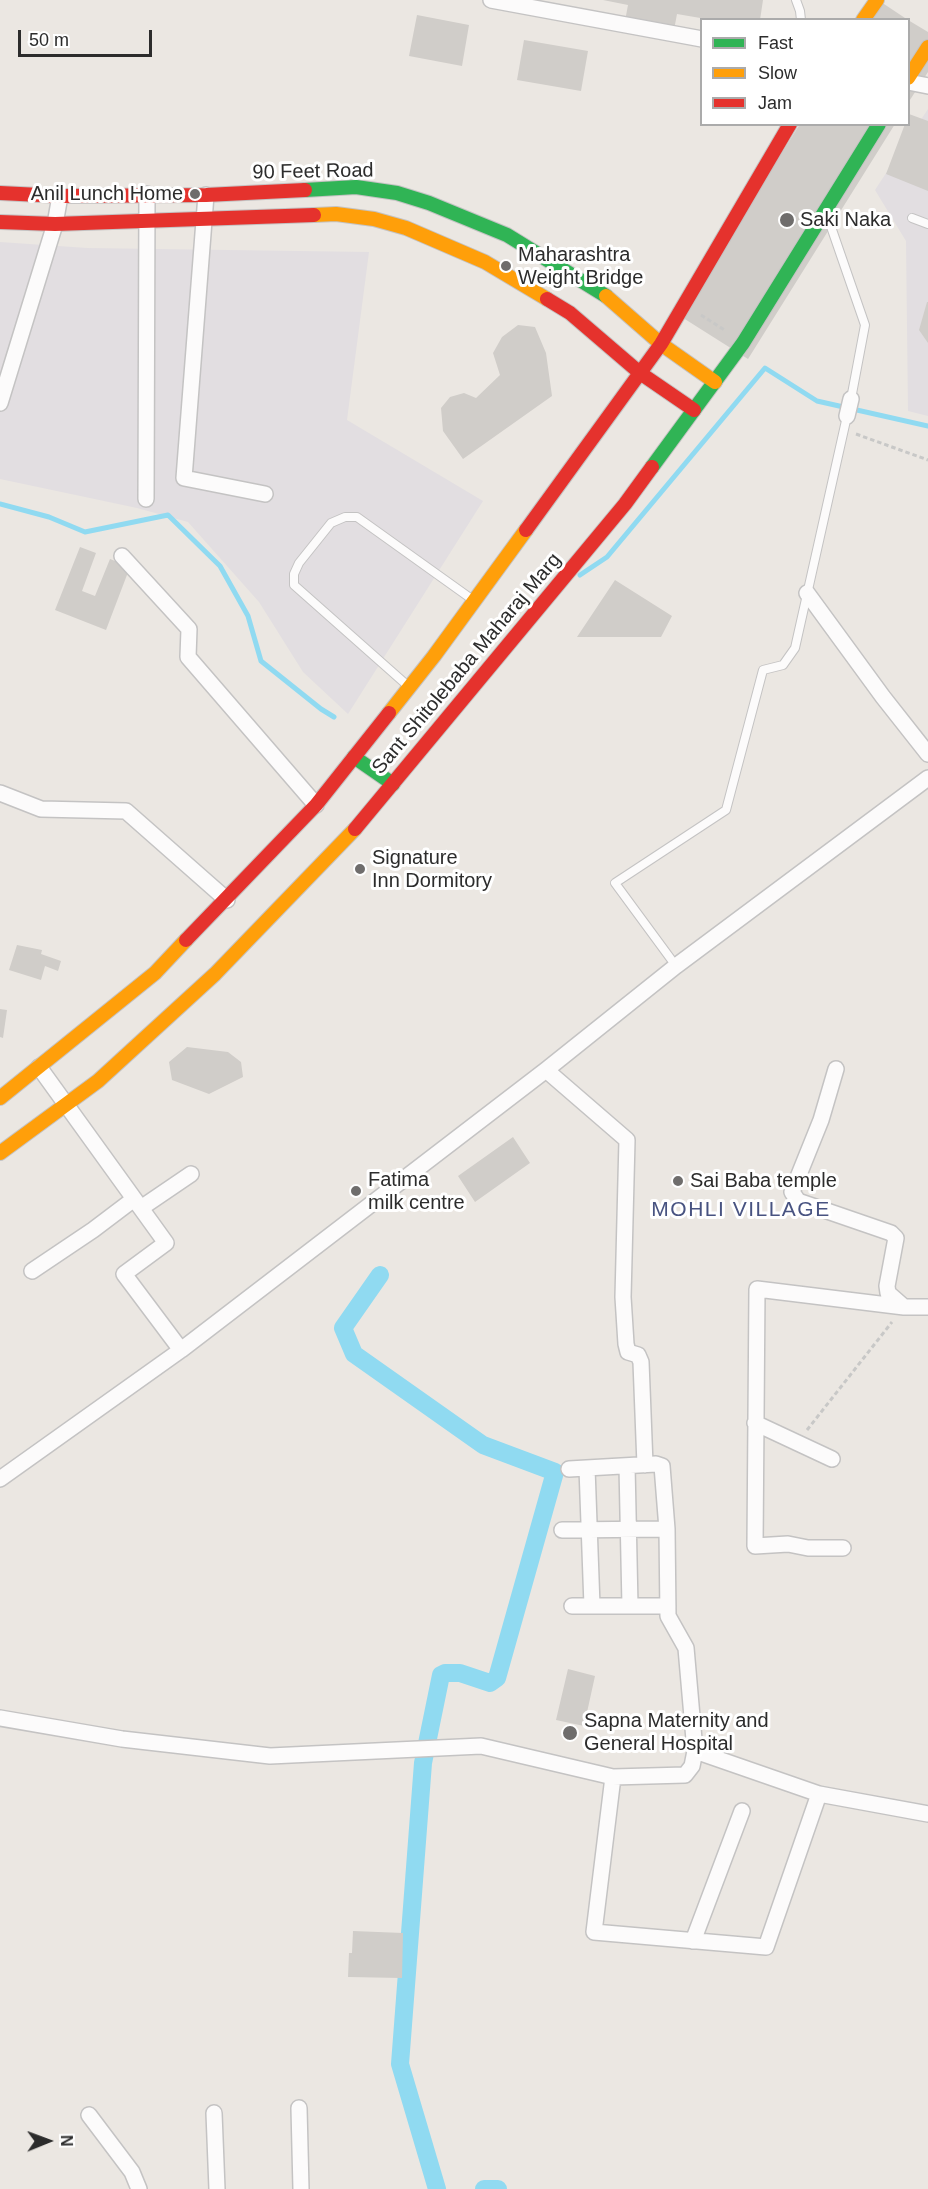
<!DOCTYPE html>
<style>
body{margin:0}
#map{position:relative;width:928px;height:2189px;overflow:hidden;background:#ebe7e2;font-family:Helvetica,sans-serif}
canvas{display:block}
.legend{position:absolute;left:700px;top:18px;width:210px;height:108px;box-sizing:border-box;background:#fff;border:2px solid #ababab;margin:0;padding:8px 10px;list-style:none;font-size:18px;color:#2c2c2c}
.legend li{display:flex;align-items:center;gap:12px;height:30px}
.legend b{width:30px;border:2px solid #ababab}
.north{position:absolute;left:18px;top:2111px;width:60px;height:60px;-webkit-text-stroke:4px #fff;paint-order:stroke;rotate:89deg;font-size:16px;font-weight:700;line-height:24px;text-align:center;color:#2c2c2c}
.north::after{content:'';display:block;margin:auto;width:21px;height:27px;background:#2c2c2c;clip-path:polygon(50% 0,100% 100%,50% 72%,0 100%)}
.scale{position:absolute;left:18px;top:30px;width:134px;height:27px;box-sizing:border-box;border:3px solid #2c2c2c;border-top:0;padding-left:8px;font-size:18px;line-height:21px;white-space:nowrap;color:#2c2c2c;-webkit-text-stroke:4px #fff;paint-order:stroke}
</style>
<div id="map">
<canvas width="928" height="2189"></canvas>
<ul class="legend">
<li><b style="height:8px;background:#30b455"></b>Fast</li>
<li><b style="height:8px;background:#ff9f0a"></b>Slow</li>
<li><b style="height:8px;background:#e5322d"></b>Jam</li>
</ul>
<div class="north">N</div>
<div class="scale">50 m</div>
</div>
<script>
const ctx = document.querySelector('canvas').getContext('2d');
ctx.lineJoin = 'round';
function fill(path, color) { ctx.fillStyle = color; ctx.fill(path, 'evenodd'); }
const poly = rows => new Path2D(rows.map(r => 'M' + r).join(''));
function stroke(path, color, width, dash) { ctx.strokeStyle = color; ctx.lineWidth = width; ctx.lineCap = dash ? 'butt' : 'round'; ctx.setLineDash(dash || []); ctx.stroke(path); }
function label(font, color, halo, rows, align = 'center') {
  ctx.font = font + ' Helvetica,sans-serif'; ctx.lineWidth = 6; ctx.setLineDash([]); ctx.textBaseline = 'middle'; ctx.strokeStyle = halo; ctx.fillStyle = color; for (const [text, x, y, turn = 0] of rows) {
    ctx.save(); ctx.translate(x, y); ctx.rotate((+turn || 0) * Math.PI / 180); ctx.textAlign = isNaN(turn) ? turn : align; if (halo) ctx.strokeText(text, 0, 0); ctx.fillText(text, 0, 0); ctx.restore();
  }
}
const industrial = poly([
 [928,109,928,416,908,411,906,241,875,190],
 [0,242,87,248,369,252,347,420,483,501,348,714,303,672,259,602,188,522,137,508,0,479]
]);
const stream = poly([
 [0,504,49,517,85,532,168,515,220,566,248,616,261,661,321,709,334,717],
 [580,575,607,557,765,368,817,401,928,426]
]);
const canal = poly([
 [380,1275,343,1328,354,1354,483,1445,555,1472,497,1678,490,1683,460,1673,445,1673,441,1675,423,1763,400,2064,437,2189],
 [484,2189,498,2189]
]);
const building = poly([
 [603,0,763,0,760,20,712,20,677,14,674,30,625,21,628,5],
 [878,0,908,20,866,20],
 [417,15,469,25,462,66,409,56],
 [908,20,928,32,928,72,908,103],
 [524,40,588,51,581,91,517,80],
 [909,114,928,121,928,191,886,174,905,124,908,124],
 [800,124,895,124,748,359,680,316],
 [927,302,928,302,928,343,919,330],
 [518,325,535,327,546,353,552,396,463,459,443,431,441,408,450,397,464,393,476,398,500,375,493,353,502,337],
 [80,547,96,553,82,591,95,596,110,559,130,567,106,630,55,610],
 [615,580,672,616,661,637,577,637],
 [17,945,42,950,41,954,61,961,58,971,45,966,41,980,9,970],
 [0,1009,7,1010,3,1038,0,1037],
 [187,1047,228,1052,241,1062,243,1077,209,1094,172,1080,169,1062],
 [513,1137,530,1163,475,1202,458,1176],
 [568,1669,595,1676,584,1726,556,1720],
 [353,1931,403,1933,402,1978,348,1977,349,1953,352,1953]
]);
const path = poly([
 [701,315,726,331],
 [856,434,928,460],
 [807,1430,892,1322]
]);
const lane = poly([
 [796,0,800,11,801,20],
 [828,218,865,325,851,399],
 [912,218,928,224],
 [408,686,294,585,294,574,299,563,331,523,345,517,357,517,473,600],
 [676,966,615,883,726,810,763,670,783,665,795,648,847,416]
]);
const street = poly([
 [491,0,702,39],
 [908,82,928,86],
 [206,195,184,478,265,494],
 [0,403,55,224,60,196],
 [847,416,851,399],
 [146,499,147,194],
 [122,556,189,629,188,657,316,805],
 [807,593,883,697,928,754],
 [0,793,41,809,126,811,227,900],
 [39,1067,166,1243,124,1274,181,1350],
 [836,1069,821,1120,792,1192,798,1201,891,1233,896,1238,887,1286,888,1293,904,1307],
 [546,1070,627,1140,623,1297,626,1344,628,1352,638,1355,641,1362,645,1465],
 [141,1208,191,1174],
 [32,1271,93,1230,134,1199],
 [755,1423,832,1459],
 [627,1466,630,1606],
 [587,1468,592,1606],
 [569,1469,656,1464,662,1466,667,1529,668,1616,686,1648,695,1751],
 [0,1479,181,1350,546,1070,676,966,928,778],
 [562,1530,667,1529],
 [843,1548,808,1548,788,1544,755,1546,757,1289,904,1307,928,1307],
 [572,1606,668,1606],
 [0,1718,122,1739,270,1756,481,1746,613,1777,685,1775,692,1766,695,1751,819,1794,928,1814],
 [613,1777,594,1932,766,1947,819,1794],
 [693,1941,742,1811],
 [299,2108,301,2189],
 [214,2113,217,2189],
 [89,2115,132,2172,139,2189]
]);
const fast = poly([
 [305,190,356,187,397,193,429,203,507,235,606,296],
 [652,467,743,343,879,124],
 [354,757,393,784]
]);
const slow = poly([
 [863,20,877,0],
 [908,78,928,47],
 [314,215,336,214,374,219,406,228,485,262,547,299],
 [606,296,661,344,715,382],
 [389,713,434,656,526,530],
 [0,1098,155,973,186,940],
 [0,1153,98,1081,215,974,355,829]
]);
const jam = poly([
 [0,193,60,196,206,195,305,190],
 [0,222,55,224,314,215],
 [547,299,570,313,640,373,694,410],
 [526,530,661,344,790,124],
 [355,829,625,504,652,467],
 [186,940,316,805,389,713]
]);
const markers = [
 [195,194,6,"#6f6d6c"],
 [787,220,8,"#6f6d6c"],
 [506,266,6,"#6f6d6c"],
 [360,869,6,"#6f6d6c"],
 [678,1181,6,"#6f6d6c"],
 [356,1191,6,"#6f6d6c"],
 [570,1733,8,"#6f6d6c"]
];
const streetNames = [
 ["90 Feet Road",313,172,-1],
 ["Sant Shitolebaba Maharaj Marg",467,664,-50]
];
const poiNames = [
 ["Anil Lunch Home",183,194,"right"],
 ["Saki Naka",800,220],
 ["Maharashtra",518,255],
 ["Weight Bridge",518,278],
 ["Signature",372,858],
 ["Inn Dormitory",372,881],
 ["Fatima",368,1180],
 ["milk centre",368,1203],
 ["Sai Baba temple",690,1181],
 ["Sapna Maternity and",584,1721],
 ["General Hospital",584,1744]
];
const neighbourhoodNames = [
 ["MOHLI VILLAGE",741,1210]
];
fill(industrial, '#e2dee1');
stroke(stream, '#90daf1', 5);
stroke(canal, '#90daf1', 18);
fill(building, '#d0cdc9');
stroke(lane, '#c4c3c3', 10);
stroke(street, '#c4c3c3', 18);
stroke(fast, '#c4c3c3', 16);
stroke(slow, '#c4c3c3', 16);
stroke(jam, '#c4c3c3', 16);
stroke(path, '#c8c8c7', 3, [4.5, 3]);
stroke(lane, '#fcfbfb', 8);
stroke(street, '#fcfbfb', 15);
stroke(fast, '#30b455', 14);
stroke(slow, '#ff9f0a', 14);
stroke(jam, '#e5322d', 14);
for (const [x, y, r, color] of markers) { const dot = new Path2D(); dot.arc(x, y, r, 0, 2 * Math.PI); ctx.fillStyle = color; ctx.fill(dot); stroke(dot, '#fff', 2); }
label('20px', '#2c2c2c', '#fff', streetNames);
label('20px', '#2c2c2c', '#fff', poiNames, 'left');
ctx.letterSpacing = '1.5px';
label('21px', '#485381', '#fff', neighbourhoodNames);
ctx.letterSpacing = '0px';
</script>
